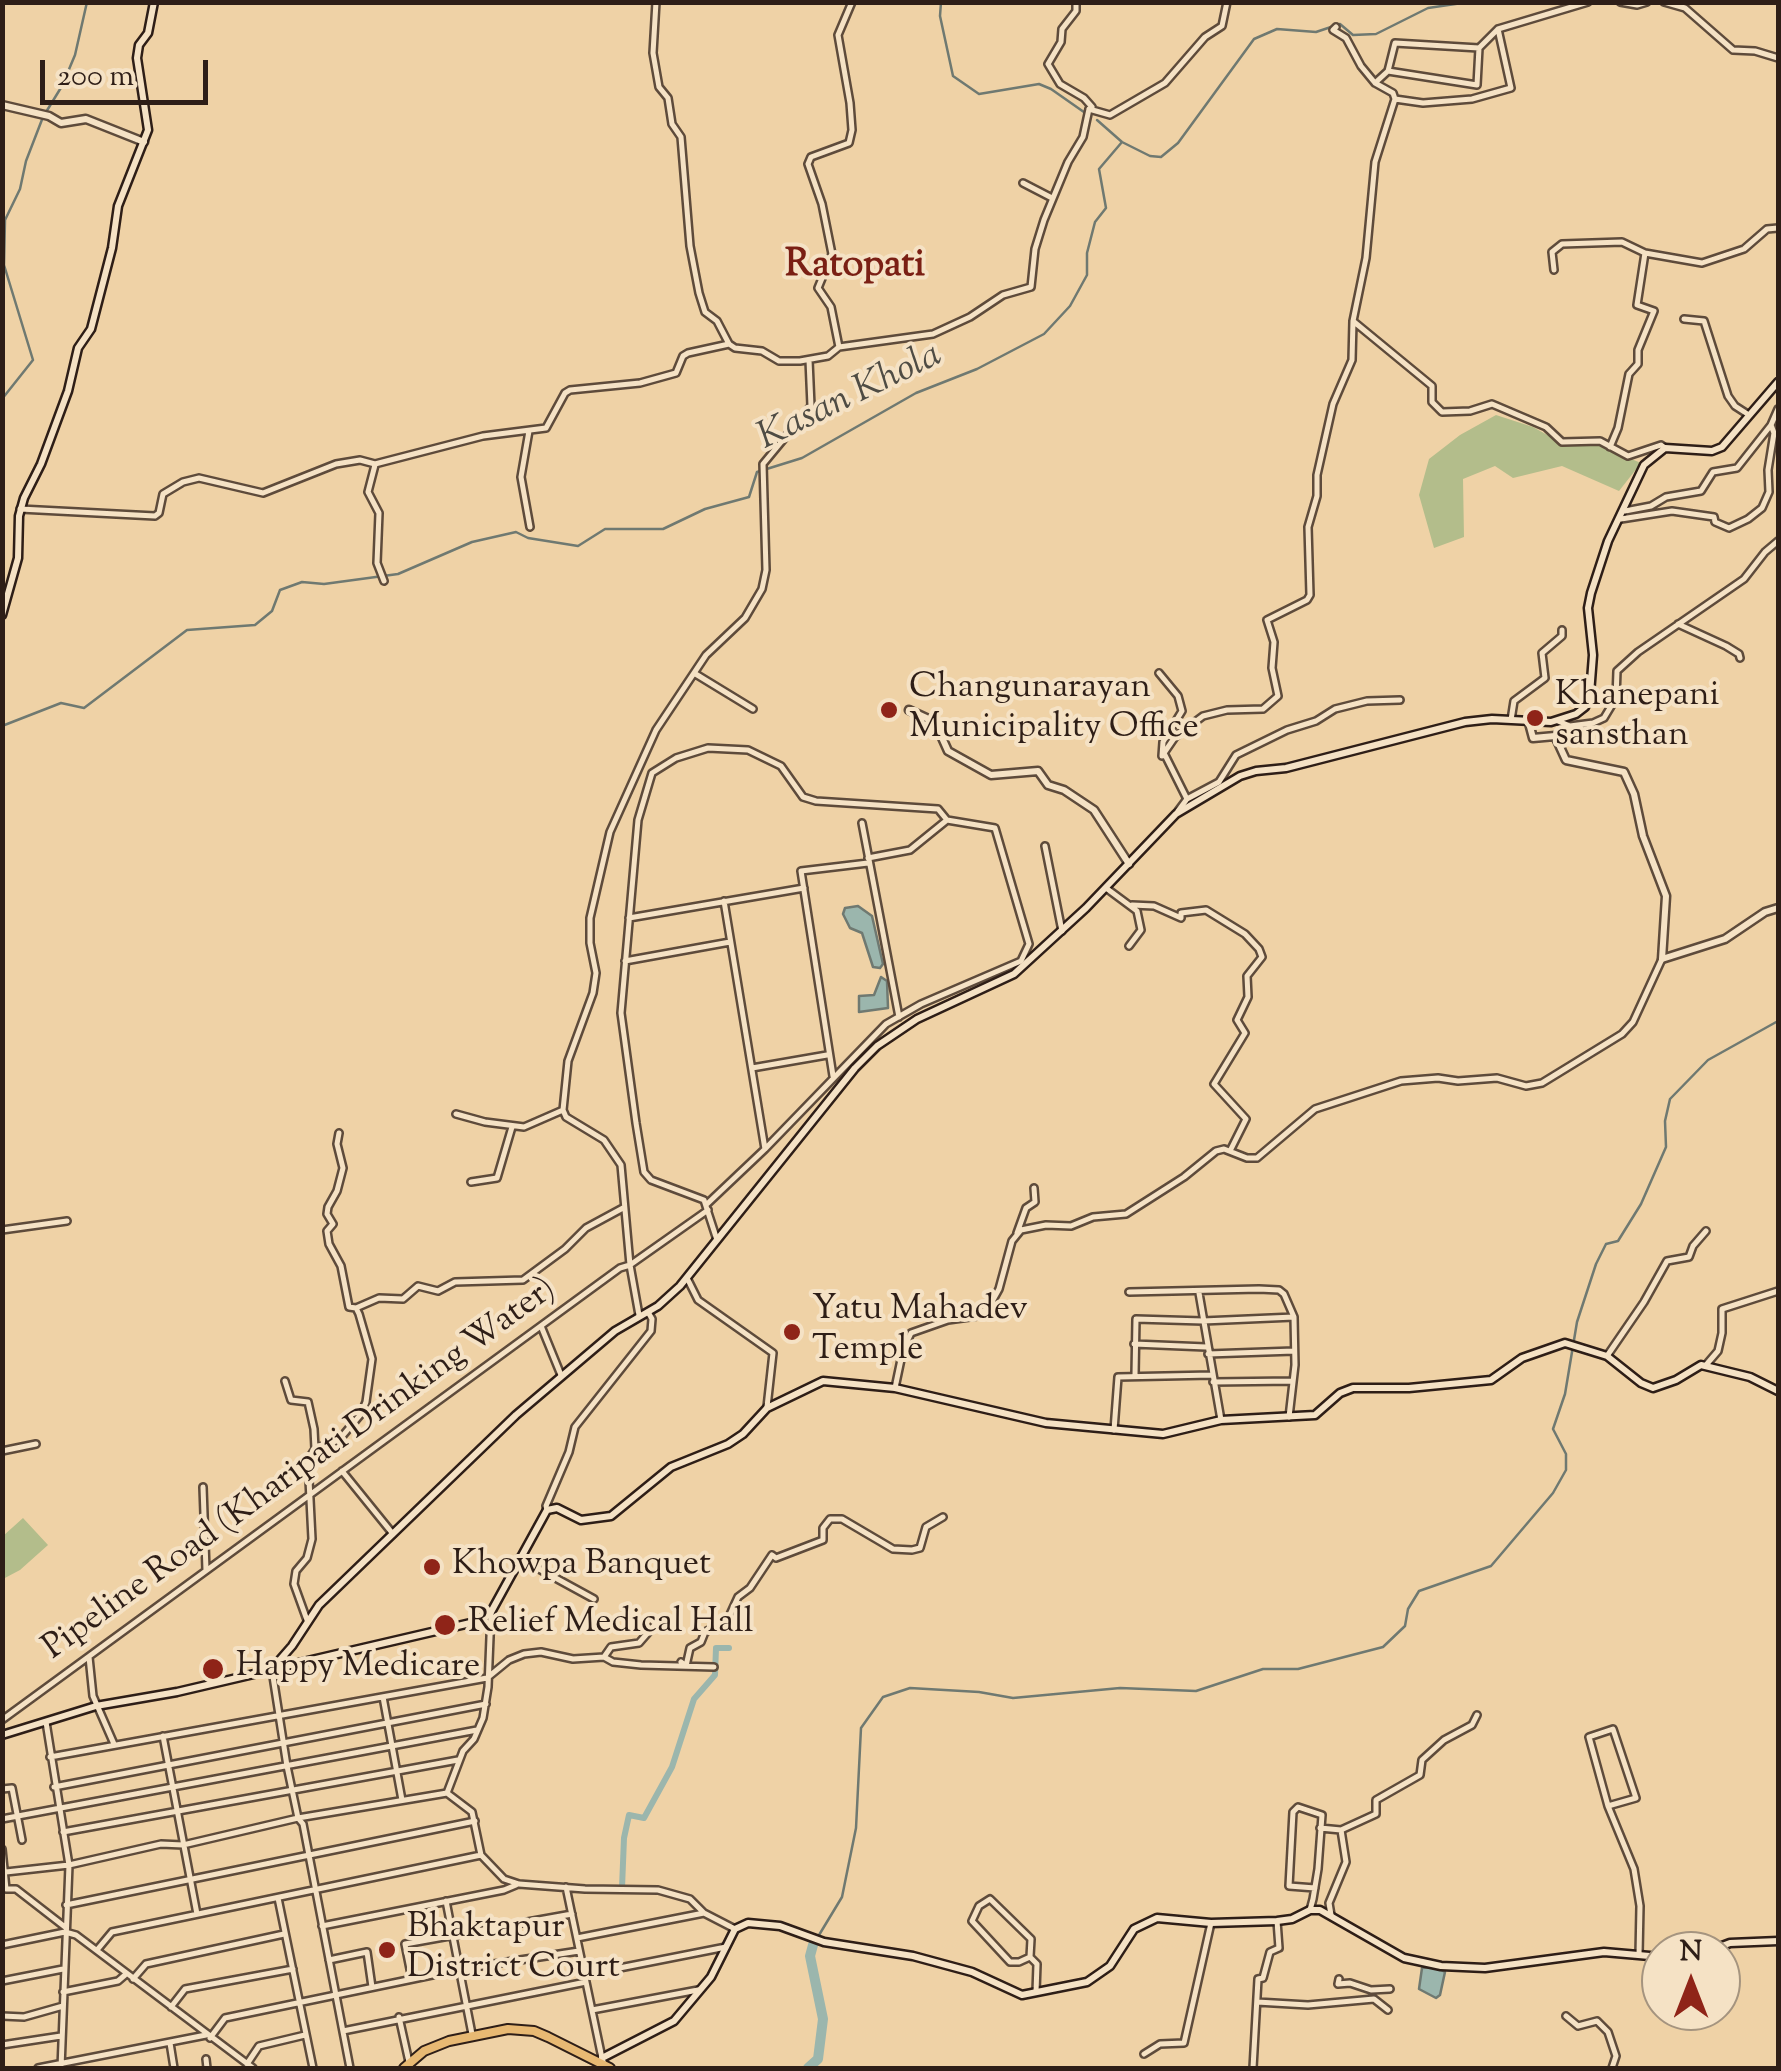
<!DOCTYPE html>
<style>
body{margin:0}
#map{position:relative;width:1781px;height:2071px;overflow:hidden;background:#efd2a6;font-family:"Sorts Mill Goudy",serif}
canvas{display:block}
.frame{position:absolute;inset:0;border:5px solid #2e1e17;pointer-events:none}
.north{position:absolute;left:1641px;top:1931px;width:100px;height:100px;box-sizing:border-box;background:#f5e2c5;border:2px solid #a5947f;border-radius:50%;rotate:0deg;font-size:28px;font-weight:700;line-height:40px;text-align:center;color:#2e1e17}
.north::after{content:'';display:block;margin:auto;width:35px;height:45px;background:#8f2418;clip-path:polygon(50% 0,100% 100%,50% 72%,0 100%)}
.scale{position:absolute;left:40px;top:60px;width:168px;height:45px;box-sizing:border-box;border:5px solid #2e1e17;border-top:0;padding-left:12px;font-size:30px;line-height:35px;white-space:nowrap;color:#2e1e17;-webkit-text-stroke:8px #f5e2c5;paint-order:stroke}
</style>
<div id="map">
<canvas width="1781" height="2071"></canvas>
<div class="frame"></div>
<div class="north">N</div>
<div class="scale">200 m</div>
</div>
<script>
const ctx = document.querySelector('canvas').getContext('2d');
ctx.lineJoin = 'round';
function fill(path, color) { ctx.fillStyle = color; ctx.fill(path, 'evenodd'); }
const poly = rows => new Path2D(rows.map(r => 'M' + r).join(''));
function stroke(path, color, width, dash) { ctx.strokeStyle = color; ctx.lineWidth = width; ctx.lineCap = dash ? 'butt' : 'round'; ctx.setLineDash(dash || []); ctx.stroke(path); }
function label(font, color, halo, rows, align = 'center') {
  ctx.font = font + ' "Sorts Mill Goudy",serif'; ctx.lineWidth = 8; ctx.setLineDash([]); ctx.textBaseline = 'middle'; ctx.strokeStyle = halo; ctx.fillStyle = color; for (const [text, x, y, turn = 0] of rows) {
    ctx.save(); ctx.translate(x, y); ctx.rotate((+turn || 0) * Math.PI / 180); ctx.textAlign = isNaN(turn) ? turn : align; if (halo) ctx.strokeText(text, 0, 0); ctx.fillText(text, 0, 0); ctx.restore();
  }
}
const green = poly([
 [1496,415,1533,427,1567,446,1600,446,1641,463,1619,491,1562,466,1513,478,1495,466,1463,479,1464,537,1434,548,1419,495,1429,459,1460,435],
 [23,1518,48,1545,20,1570,3,1579,3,1536]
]);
const water = poly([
 [858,906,872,916,883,964,880,968,873,967,862,933,850,928,843,914,845,908,858,906],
 [881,977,887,981,888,1008,859,1012,859,996,874,995,881,977],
 [1435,1967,1445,1972,1440,1995,1436,1998,1419,1989,1422,1968,1435,1967]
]);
const stream = poly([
 [941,2,940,16,953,76,979,94,1039,84,1051,89,1091,117],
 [1097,120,1122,142,1150,156,1161,157,1178,143,1254,39,1277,29,1316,32,1340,24,1353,35,1376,34,1428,8,1469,2],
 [2,399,33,360,4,265,5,220,20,189,26,161,43,117,62,86,75,55,87,2],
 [2,726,61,703,84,708,187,630,255,625,272,611,280,590,302,582,324,584,398,574,472,542,516,532,528,538,578,546,605,529,663,529,705,509,749,497,757,472,802,458,916,393,977,369,1044,334,1070,306,1087,275,1087,253,1095,222,1106,208,1099,169,1122,142],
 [813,1945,842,1897,856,1828,861,1728,883,1697,910,1688,979,1692,1013,1698,1120,1688,1196,1691,1263,1669,1298,1669,1383,1647,1405,1626,1408,1609,1419,1591,1491,1566,1553,1493,1566,1470,1566,1454,1553,1429,1565,1394,1577,1322,1596,1264,1606,1244,1618,1241,1641,1204,1666,1147,1665,1121,1670,1099,1708,1060,1778,1021]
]);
const canal = poly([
 [622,1888,624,1838,629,1815,644,1818,672,1767,694,1699,715,1675,716,1648,729,1648]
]);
const river = poly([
 [808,2068,818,2059,823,2019,810,1956,813,1945]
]);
const minor = poly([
 [656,2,653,53,659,87,668,98,672,124,681,137,690,246,699,293,705,312,717,321,729,344],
 [1076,2,1076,11,1062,29,1061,42,1048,64,1060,84,1084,98,1092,107,1089,109],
 [1620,2,1637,5,1647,2],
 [1664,2,1685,8,1733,50,1755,51,1778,58],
 [1336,27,1333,30,1346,38,1361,66,1375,83],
 [1479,48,1395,43,1388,71,1477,85,1479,48,1498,29,1588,2],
 [1388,71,1375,83,1393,93,1395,99,1375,162,1366,258,1353,321,1432,386,1432,402,1442,412,1470,411,1492,404,1546,427,1562,442,1600,441,1628,456,1661,445,1665,448],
 [1395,99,1423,103,1472,99,1511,88,1498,29],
 [1023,183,1052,198],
 [1554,270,1552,252,1562,244,1622,242,1645,253,1702,263,1744,249,1767,229,1778,228],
 [1684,319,1704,321,1728,396,1735,406,1749,415],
 [839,347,831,307,818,288,832,254,822,204,808,164,811,157,849,143,852,130,850,103,838,35,852,2],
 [529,431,521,477,530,527],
 [1610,447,1618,428,1629,374,1638,364,1638,350,1654,311,1637,305,1645,253],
 [375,465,368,492,379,513,377,563,384,581],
 [20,509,155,516,159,513,163,494,183,482,199,478,263,493,336,464,360,460,375,464,483,436,546,428,565,393,570,390,640,383,676,373,683,356,688,353,729,344,735,348,762,351,779,361,800,361,828,356,839,347,933,334,970,317,1003,295,1031,287,1035,249,1044,220,1068,162,1083,137,1089,109,1110,115,1165,83,1205,37,1222,26,1227,2],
 [1625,511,1651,506,1666,497,1701,491,1713,472,1737,468,1771,425,1778,409],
 [1621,519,1672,511,1714,517,1715,522,1729,528,1748,519,1762,508,1769,492,1768,470,1774,433,1771,425],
 [1678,624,1726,646,1739,654,1740,658],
 [694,673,753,709],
 [1159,673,1178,696,1182,711,1163,742,1162,756],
 [1511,720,1514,701,1545,678,1542,653,1562,636,1562,630],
 [1558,721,1570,726,1593,723,1604,718,1616,698,1617,671,1638,652,1744,579,1765,552,1778,541],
 [1187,799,1219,782,1236,755,1287,730,1316,721,1335,709,1367,701,1400,700],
 [1178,811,1187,799,1164,753,1175,737,1203,716,1227,710,1263,709,1278,696,1272,668,1274,642,1267,620,1307,600,1310,595,1308,527,1317,496,1317,475,1333,404,1352,360,1353,321],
 [862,823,899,1017],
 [1045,846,1062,931],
 [1106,888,1137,911,1141,930,1129,946],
 [724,901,765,1149],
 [1132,905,1154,906,1181,918,1181,913,1206,910,1245,934,1259,949,1262,957,1247,976,1248,997,1237,1020,1245,1033,1214,1084,1246,1119,1230,1151],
 [629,918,804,888],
 [625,961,730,942],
 [752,1068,827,1055],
 [833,1076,801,871,868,863],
 [456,1114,485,1122,524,1127,563,1110],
 [471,1182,497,1178,512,1127],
 [707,1204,765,1149,886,1024,921,1004,1021,961,1029,944,995,828,947,820,910,850,868,858],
 [2,1230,67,1221],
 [1017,1233,1026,1208,1035,1202,1034,1188],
 [717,1240,704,1200,651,1180,644,1172,636,1123,621,1013,638,820,652,773,676,758,708,748,748,750,781,766,803,797,816,801,938,809,947,820],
 [687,1278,698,1300,773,1353,767,1407],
 [1129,1292,1259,1289,1279,1290,1284,1294,1294,1317,1295,1365,1289,1417],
 [1199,1293,1221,1420],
 [356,1308,379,1298,403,1299,418,1286,438,1291,455,1282,523,1280,565,1249,586,1228,623,1208],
 [639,1315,630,1265,621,1165,604,1140,566,1117,563,1110,568,1061,593,993,596,973,590,943,590,918,610,832,656,730,706,655,745,618,762,589,766,570,763,464,811,406,809,360],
 [541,1326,561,1375],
 [1134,1344,1206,1347],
 [1208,1354,1294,1351],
 [1607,1356,1644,1302,1667,1261,1689,1257,1693,1246,1706,1231],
 [1706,1365,1718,1351,1722,1333,1722,1309,1778,1291],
 [1135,1375,1136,1319,1203,1321,1294,1317],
 [285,1381,291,1400,308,1402,314,1429,315,1449,308,1460,312,1539,307,1558,296,1571,294,1584,307,1620],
 [1213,1382,1293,1381],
 [895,1388,903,1350,911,1333,948,1320,977,1316,989,1307,999,1289,1012,1241,1021,1230,1046,1225,1071,1226,1093,1217,1126,1214,1184,1177,1216,1151,1224,1149,1247,1158,1257,1158,1315,1109,1401,1081,1438,1078,1458,1081,1497,1078,1526,1086,1542,1083,1622,1034,1633,1022,1662,959],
 [1114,1430,1118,1377,1212,1375],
 [315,1449,339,1440,361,1414,366,1402,372,1359,359,1314,356,1308,349,1307,341,1266,329,1244,327,1231,333,1224,327,1214,328,1207,337,1191,343,1168,337,1144,339,1133],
 [2,1451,36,1444],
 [342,1471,393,1534],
 [203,1487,206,1570],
 [547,1510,546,1506,569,1452,575,1427,651,1331,652,1319,648,1312],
 [519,1558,594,1599],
 [89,1657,93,1696,114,1744],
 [604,1657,613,1662,641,1665,714,1667],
 [681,1662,686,1666,690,1648,701,1642,705,1632,727,1621,738,1597,750,1588,772,1555,776,1558,823,1540,823,1528,830,1519,842,1519,893,1549,912,1550,920,1548,926,1527,943,1517],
 [272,1670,287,1766,298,1818,303,1824,350,2068],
 [383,1697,402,1800],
 [2,1720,620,1268,630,1265,708,1210],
 [46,1722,69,1865,61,2068],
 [163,1736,197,1914],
 [50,1757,487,1678,509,1660,524,1654,541,1652,573,1659,604,1657,611,1647,639,1643,659,1620],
 [54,1787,486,1704],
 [2,1789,12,1788,22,1840],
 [447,1793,463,1751,474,1739,483,1718,488,1687,491,1612],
 [1608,1806,1636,1798,1613,1729,1589,1737,1608,1806,1634,1869,1640,1906,1639,1955],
 [2,1819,477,1730],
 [1320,1828,1341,1830],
 [63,1832,458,1760],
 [2,1849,6,1889,16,1889,65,1927],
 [6,1872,69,1865,161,1844,183,1845,298,1818,447,1793,472,1812,481,1855,504,1879,519,1884,585,1889,658,1890,690,1899,704,1913,735,1929],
 [566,1887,602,2058],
 [278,1898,313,2068],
 [446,1901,472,2034],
 [66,1905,475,1821],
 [1310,1910,1313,1899,1318,1869,1322,1815,1298,1807,1293,1812,1289,1886,1315,1888],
 [1331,1915,1329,1903,1346,1862,1341,1830,1376,1814,1376,1800,1420,1775,1422,1760,1444,1740,1472,1725,1477,1715],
 [322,1926,504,1890,516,1885],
 [577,1938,704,1913],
 [2,1945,65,1932,76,1935,253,2068],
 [97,1950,112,1932,481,1855],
 [1030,1957,1019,1962,1010,1962,972,1921,979,1906,990,1899,1031,1939,1030,1957,1037,1964,1036,1992],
 [329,1960,367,1952,372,1987],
 [584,1975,726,1947],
 [133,1979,146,1964,284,1934],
 [412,1979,405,1944,572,1914],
 [1339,1979,1338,1984,1350,1983,1371,1990,1390,1989],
 [2,1981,63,1969],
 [63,1992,118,1981,125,1975],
 [1257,2002,1308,2005,1374,1999,1388,2010],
 [171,2007,185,1989,293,1969],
 [592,2010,698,1990],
 [2,2016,24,2017,63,2006],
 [1566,2016,1578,2026,1597,2021,1608,2032,1616,2056,1612,2068],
 [399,2017,409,2062],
 [343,2031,586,1982],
 [210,2038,225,2018,461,1969,579,1951],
 [170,2043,174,2068],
 [2,2045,61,2036],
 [1144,2054,1160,2044,1184,2043,1211,1923],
 [206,2059,207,2068],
 [247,2064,259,2046,305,2035],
 [38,2068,206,2035],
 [1253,2068,1258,1979,1263,1978,1270,1952,1279,1948,1277,1921]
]);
const tertiary = poly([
 [2,105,49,116,61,123,86,119,144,142],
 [909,710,935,722,948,751,991,775,1038,771,1048,785,1064,790,1094,810,1129,864],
 [1529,723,1533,738,1555,736,1566,760,1624,772,1634,794,1643,836,1666,896,1662,959,1725,939,1765,912,1778,908]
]);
const secondary = poly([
 [2,615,18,558,19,516,24,498,41,464,68,391,78,348,91,329,112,248,118,206,148,130,137,58,139,45,148,33,154,2],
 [273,1669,479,1621,491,1612,547,1510,557,1508,581,1520,611,1516,671,1467,728,1444,743,1434,767,1408,823,1381,895,1388,1046,1423,1163,1434,1221,1420,1315,1415,1340,1393,1353,1388,1409,1388,1491,1380,1522,1358,1565,1343,1607,1356,1641,1383,1653,1388,1676,1380,1701,1365,1750,1377,1778,1391],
 [2,1735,96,1706,177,1692,271,1670,292,1646,319,1605,516,1415,615,1331,658,1306,680,1286,855,1068,877,1046,917,1019,1014,974,1086,908,1176,814,1240,776,1256,771,1286,768,1465,722,1492,719,1551,722,1576,714,1585,707,1590,694,1593,655,1588,608,1591,593,1608,541,1644,465,1665,448,1712,451,1722,447,1778,382],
 [1709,1951,1730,1943,1778,1941],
 [603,2065,602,2058,674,2021,711,1977,735,1929,748,1923,780,1926,824,1942,913,1956,972,1972,1022,1995,1087,1982,1110,1966,1134,1929,1157,1918,1211,1923,1277,1921,1292,1919,1310,1910,1320,1910,1404,1958,1441,1966,1485,1968,1604,1952,1661,1957]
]);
const primary = poly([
 [404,2068,424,2051,449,2041,508,2029,534,2031,548,2037,610,2068]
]);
const markers = [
 [889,710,10,"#8f2418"],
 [1535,718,10,"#8f2418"],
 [792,1332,10,"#8f2418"],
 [432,1567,10,"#8f2418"],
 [445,1625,12,"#8f2418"],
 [213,1669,12,"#8f2418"],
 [387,1950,10,"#8f2418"]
];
const poiNames = [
 ["Changunarayan",909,690],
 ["Municipality Office",909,730],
 ["Khanepani",1555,698],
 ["sansthan",1555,738],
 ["Yatu Mahadev",812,1312],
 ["Temple",812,1352],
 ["Khowpa Banquet",452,1567],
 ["Relief Medical Hall",468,1625],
 ["Happy Medicare",236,1669],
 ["Bhaktapur",407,1930],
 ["District Court",407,1970]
];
const streetNames = [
 ["Pipeline Road (Kharipati Drinking Water)",301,1471,-36]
];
const neighbourhoodNames = [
 ["Ratopati",855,269]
];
const waterNames = [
 ["Kasan Khola",851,399,-26]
];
fill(green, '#b3bd8b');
fill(water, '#9bb6ad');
stroke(water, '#6f7971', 2.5);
stroke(stream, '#6f7971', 2.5);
stroke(canal, '#9bb6ad', 6);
stroke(river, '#9bb6ad', 10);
stroke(minor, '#5e4b3b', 10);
stroke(tertiary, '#5e4b3b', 11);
stroke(secondary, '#2e1e17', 11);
stroke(primary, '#2e1e17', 12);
stroke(minor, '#f5e2c5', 5);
stroke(tertiary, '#f5e2c5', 6);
stroke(secondary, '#f5e2c5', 6);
stroke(primary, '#e8b973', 8);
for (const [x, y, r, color] of markers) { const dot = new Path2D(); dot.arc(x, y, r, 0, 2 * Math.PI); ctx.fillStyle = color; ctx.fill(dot); stroke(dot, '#f5e2c5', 4); }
label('35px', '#2e1e17', '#f5e2c5', poiNames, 'left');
label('35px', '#2e1e17', '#f5e2c5', streetNames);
label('bold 38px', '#7a1f14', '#f5e2c5', neighbourhoodNames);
label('italic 38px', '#4f4c44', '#f5e2c5', waterNames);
</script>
